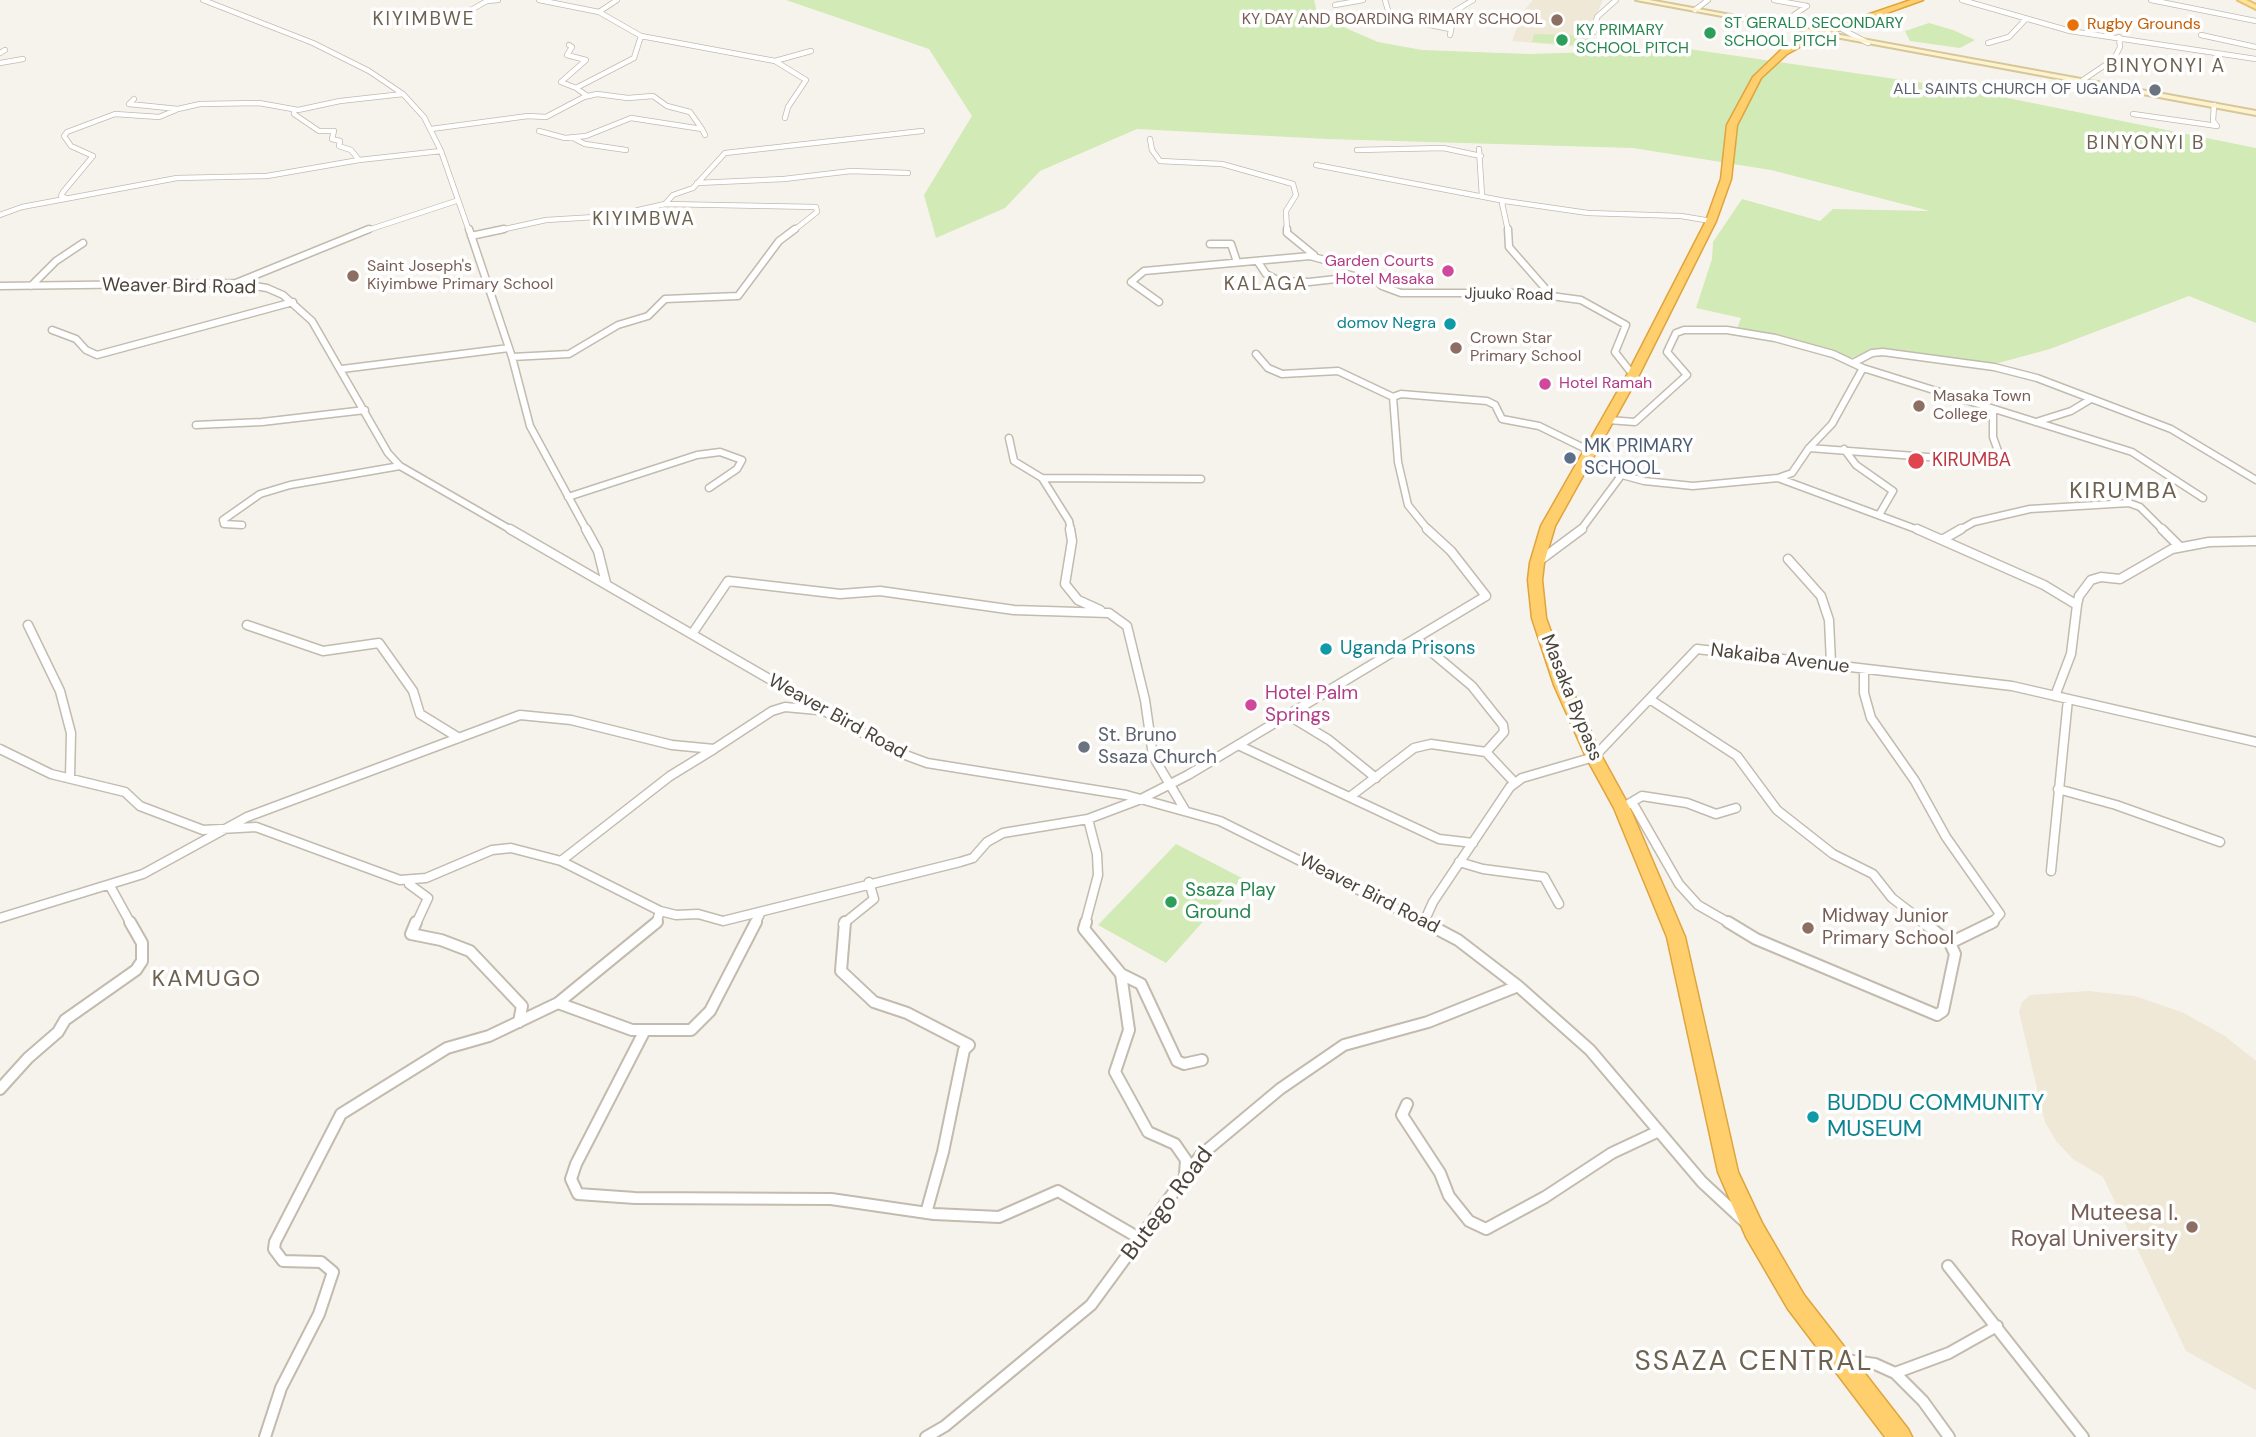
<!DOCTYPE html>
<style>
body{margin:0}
canvas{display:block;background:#f6f3ec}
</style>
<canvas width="2256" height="1437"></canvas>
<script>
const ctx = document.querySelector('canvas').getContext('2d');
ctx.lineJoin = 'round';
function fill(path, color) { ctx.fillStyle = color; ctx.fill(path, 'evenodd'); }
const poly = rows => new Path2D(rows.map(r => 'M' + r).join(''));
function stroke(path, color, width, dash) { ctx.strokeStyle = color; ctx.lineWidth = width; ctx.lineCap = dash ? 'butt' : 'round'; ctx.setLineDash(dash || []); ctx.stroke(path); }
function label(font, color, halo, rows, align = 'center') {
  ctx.font = font + ' "DM Sans",sans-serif'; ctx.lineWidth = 7; ctx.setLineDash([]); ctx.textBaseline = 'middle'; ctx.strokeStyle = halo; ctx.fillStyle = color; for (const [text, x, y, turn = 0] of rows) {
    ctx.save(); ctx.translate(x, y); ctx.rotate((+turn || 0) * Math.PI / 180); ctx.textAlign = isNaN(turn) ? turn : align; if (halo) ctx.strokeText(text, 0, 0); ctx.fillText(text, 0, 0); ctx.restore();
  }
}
const education = poly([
 [1533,0,1603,0,1591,27,1593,48,1512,41,1523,12],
 [2088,991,2135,996,2184,1013,2225,1036,2256,1061,2256,1390,2186,1351,2103,1177,2073,1159,2056,1141,2045,1122,2019,1012,2022,1002,2030,995]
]);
const green = poly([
 [786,0,1314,0,1318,16,1378,42,1422,50,1529,54,1689,49,1958,88,2256,148,2256,323,2189,296,2050,349,1991,365,1878,349,1851,358,1795,340,1737,329,1741,318,1696,308,1712,259,1713,242,1742,199,1820,221,1833,209,1930,211,1771,170,1633,148,1327,139,1137,129,1040,171,1005,208,936,238,924,195,972,116,929,49],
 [1929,23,1953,30,1975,40,1960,48,1910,41,1905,31],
 [1534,34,1593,36,1592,41,1589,46,1532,42],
 [1176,844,1242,878,1166,963,1098,925]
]);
const streetFar3 = poly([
 [203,0,313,43,369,71,403,94,424,117,441,151,469,231],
 [539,0,599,12,641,36,634,58,576,88,586,95,584,97],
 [1385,0,1390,17,1450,29],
 [1774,0,1807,6],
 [1962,0,2070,31,2256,59],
 [2151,0,2256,21],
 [1335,5,1363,0],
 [471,10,487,1,498,0],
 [1695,10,1708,0],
 [599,12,617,0],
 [1778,26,1807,6],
 [1838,27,1868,43],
 [1594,32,1597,17,1616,0],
 [1450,35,1455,11,1473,0],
 [2201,35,2256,47],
 [641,36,775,61],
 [1988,43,2009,37,2025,20],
 [569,45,572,47,567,55,586,60,561,82,576,88],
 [0,53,5,50],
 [0,63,23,59],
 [2080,82,2114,59,2120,47,2119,37],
 [134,99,129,104,178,109,200,104,259,103,298,110,340,101,403,94],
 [294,110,294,114,319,131,334,131,332,139,340,141,339,146,351,150,359,160],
 [2133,114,2217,126,2213,121,2214,105],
 [785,118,788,107,806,80,775,61,811,51],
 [431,129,528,116,546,117,584,97,597,94,628,98,653,96,667,106,690,112,702,129],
 [539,131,565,138,586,136,631,118,702,129,705,135],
 [575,139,585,144,626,150],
 [1150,139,1152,150,1160,161,1222,164,1293,184,1296,195,1286,211,1287,231],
 [1479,149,1482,196],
 [1357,150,1443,148,1481,156],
 [1316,165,1505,201],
 [697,183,784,179,851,171,908,173],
 [66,198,61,196,63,192,93,156,71,146,64,136,67,132,115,114,159,117,176,110],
 [665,204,816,207,817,212,793,231],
 [0,215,22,207,177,178,267,176,359,160,441,151],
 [365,231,456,201],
 [496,231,546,220,612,216,665,204,673,195,693,188,725,153,922,131],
 [1508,231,1502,203,1505,201,1588,213,1681,216,1711,221]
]);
const streetFar2 = poly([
 [469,229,512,357,530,426,587,531],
 [1287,229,1287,233,1314,255],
 [1508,229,1509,247,1551,295],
 [471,236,504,229],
 [1210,244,1231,244,1237,262],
 [1258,262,1266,274,1279,281,1309,282,1372,275],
 [236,283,369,229],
 [0,286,236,283,267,288,283,295,312,321,388,453,400,466,513,531],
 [31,286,56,261,83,243],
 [1159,302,1131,282,1144,271,1310,256,1368,272,1382,286,1401,293,1529,293,1581,300,1626,325,1615,352,1633,375],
 [52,330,76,339,86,350,97,355,293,302],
 [1256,354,1268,368,1282,374,1338,371,1393,397],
 [512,357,569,354,618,325,648,316,665,299,738,296,779,241,795,229],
 [1853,363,1872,353,1883,352,1994,367,2037,378,2171,429,2256,480],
 [1863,368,2132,452,2203,498],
 [342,369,509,348],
 [2036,422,2071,411,2091,399],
 [196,425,262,422,365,410],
 [1009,438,1014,461,1042,478,1069,521,1071,531],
 [1809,448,1941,458,1988,456,1998,451,1993,437,1993,409],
 [1844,449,1856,465,1893,491,1879,515],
 [1582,464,1644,481,1693,486,1778,478,1792,473,1809,448,1832,424,1863,368,1833,354,1775,338,1727,330,1684,330,1676,333,1667,352,1687,375,1635,422,1608,420],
 [1042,478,1201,479],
 [1778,478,1921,531],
 [568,497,697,455,720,452,742,460,737,469,709,488],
 [242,525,224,524,223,520,260,494,290,485,400,466],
 [1429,531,1408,505,1398,462,1393,397,1401,394,1487,401,1495,405,1502,419,1539,426,1590,451],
 [1580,531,1623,473],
 [1958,531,1974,522,2030,509,2129,503,2140,507,2164,531]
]);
const streetFar1 = poly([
 [510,529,892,750,927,763,1126,795,1220,821,1427,924],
 [586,529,598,551,606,583],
 [1070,529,1072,541,1065,584,1078,600,1100,610],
 [1917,529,2044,585,2077,605,2071,654,2055,696],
 [2162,529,2180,547],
 [1942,540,1961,529],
 [1788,559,1821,596,1829,620,1831,663],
 [1539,561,1582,529],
 [2077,605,2079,596,2091,580,2101,577,2120,579,2172,549,2209,542,2256,541],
 [28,625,60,691,71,733,70,778],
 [247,625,323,651,379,643,413,691,420,714,459,738],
 [692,634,728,581,840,594,880,591,1014,610,1109,613,1127,626,1145,700,1153,756,1185,810],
 [1416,639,1472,686,1503,725,1504,732,1486,752],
 [1864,669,1864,693,1871,718,1915,781,1946,837,2000,914,1991,924],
 [1651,700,1737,756,1777,810,1833,854,1873,874,1892,898,1926,924],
 [1288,715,1329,740,1376,778],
 [1238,745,1439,839,1473,843],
 [0,749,51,774,125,792,140,806,203,830,256,827,400,880,426,878,492,850,511,848,561,861],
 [714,749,670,776,561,861,660,911,676,915,698,914,723,921,960,862,973,858,987,842,1003,833,1088,819,1141,799,1188,775,1486,596,1451,551,1427,529],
 [2058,789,2116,805,2220,842],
 [1351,796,1414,748,1431,744,1486,752,1515,783],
 [1632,802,1679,884,1698,905,1731,924],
 [1627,805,1642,796,1687,803,1716,814,1736,808],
 [1459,862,1483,869,1544,877,1559,904],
 [2051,871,2068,699],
 [410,881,409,884,428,898,416,924],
 [110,886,131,924],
 [0,918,143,874,247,817,520,715,571,720,672,745,714,749,772,711,785,707,818,710],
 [1424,922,1433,902,1510,787,1522,778,1594,757,1697,649,2012,686,2256,742],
 [656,924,660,911],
 [755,924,760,914],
 [843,924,874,899,869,882],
 [1085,924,1098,875,1097,854,1088,819]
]);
const street = poly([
 [416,922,411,934,441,940,470,951,522,1006,519,1022],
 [845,922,841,971,874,1002,907,1013,969,1045,964,1050,943,1152,926,1213],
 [1086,922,1084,929,1121,974,1141,984,1177,1061,1184,1064,1202,1060],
 [1424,922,1458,940,1518,986,1590,1050,1702,1182,1744,1221],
 [1728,922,1756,939,1937,1015,1943,1011,1955,954,1950,943,1923,922],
 [1950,943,1993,922],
 [1121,974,1129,1030,1115,1072,1148,1132,1175,1144,1186,1160,1185,1174],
 [558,1003,632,1030,691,1030,710,1011,756,922],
 [644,1032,576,1164,571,1179,578,1194,635,1198,831,1199,934,1214,999,1217,1058,1191,1139,1238],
 [0,1089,28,1058,58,1032,65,1020,136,970,142,961,142,943,130,922],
 [1407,1104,1402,1115,1440,1173,1449,1196,1469,1221,1486,1229,1545,1197,1612,1153,1659,1131],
 [1948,1266,2083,1437],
 [1845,1360,1875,1364,1895,1373,1923,1401,1949,1437],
 [1895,1373,1949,1353,1997,1326],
 [265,1437,281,1388,319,1314,333,1272,321,1262,283,1261,274,1249,275,1242,341,1114,447,1048,489,1036,558,1003,657,922],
 [926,1437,945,1426,1091,1305,1201,1155,1280,1089,1344,1045,1428,1022,1518,986]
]);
const secondary = poly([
 [1636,0,1649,0,2256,111,2256,115,1636,0]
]);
const primary = poly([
 [2238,0,2246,0,2256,5,2256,9,2238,0]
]);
const highway = poly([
 [1911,0,1923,0,1814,39,1787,54,1761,78,1737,125,1731,179,1716,221,1639,375,1555,526,1544,563,1542,580,1546,618,1570,685,1602,757,1630,808,1685,937,1738,1172,1762,1223,1804,1295,1908,1429,1912,1437,1885,1437,1788,1309,1746,1237,1718,1172,1667,937,1614,808,1586,757,1554,685,1532,618,1528,580,1530,563,1541,526,1627,375,1706,221,1721,179,1727,125,1753,77,1781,50,1808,35,1911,0]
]);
const markers = [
 [1557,20,7,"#8d6e63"],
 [2073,25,7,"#e8710a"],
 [1710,33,7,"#2e9e5b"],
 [1562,40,7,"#2e9e5b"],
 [2155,90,7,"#6b7280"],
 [1448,271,7,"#d1479c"],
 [353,276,7,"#8d6e63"],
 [1450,324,7,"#0f9aa8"],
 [1456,348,7,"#8d6e63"],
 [1545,384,7,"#d1479c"],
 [1919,406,7,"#8d6e63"],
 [1570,458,7,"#5c6f8a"],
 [1916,461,9,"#e0444e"],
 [1326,649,7,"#0f9aa8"],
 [1251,705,7,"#d1479c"],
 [1084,747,7,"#6b7280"],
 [1171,902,7,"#2e9e5b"],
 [1808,928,7,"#8d6e63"],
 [1813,1117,7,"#0f9aa8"],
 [2192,1227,7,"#8d6e63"]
];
const farEducationnames = [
 ["KY DAY AND BOARDING RIMARY SCHOOL",1543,20,"right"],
 ["Saint Joseph's",367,267],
 ["Kiyimbwe Primary School",367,285],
 ["Crown Star",1470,339],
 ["Primary School",1470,357],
 ["Masaka Town",1933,397],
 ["College",1933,415]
];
const farLeisurenames = [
 ["ST GERALD SECONDARY",1724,24],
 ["SCHOOL PITCH",1724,42],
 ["KY PRIMARY",1576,31],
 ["SCHOOL PITCH",1576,49]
];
const farFoodnames = [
 ["Rugby Grounds",2087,25]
];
const farWorshipnames = [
 ["ALL SAINTS CHURCH OF UGANDA",2141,90]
];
const farHotelnames = [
 ["Garden Courts",1434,262],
 ["Hotel Masaka",1434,280],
 ["Hotel Ramah",1559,384,"left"]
];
const farStreetnames = [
 ["Jjuuko Road",1509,295,1]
];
const farCulturenames = [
 ["domov Negra",1436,324]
];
const farQuarternames = [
 ["KIYIMBWE",424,20],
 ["BINYONYI A",2166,67],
 ["BINYONYI B",2146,144],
 ["KIYIMBWA",644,220],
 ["KALAGA",1266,285]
];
const streetNames = [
 ["Weaver Bird Road",179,287,1],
 ["Nakaiba Avenue",1780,659,7],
 ["Masaka Bypass",1571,698,68],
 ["Weaver Bird Road",837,717,29],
 ["Weaver Bird Road",1369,894,27]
];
const serviceNames = [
 ["MK PRIMARY",1584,447],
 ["SCHOOL",1584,469]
];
const healthNames = [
 ["KIRUMBA",1932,461]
];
const cultureNames = [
 ["Uganda Prisons",1340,649]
];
const hotelNames = [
 ["Hotel Palm",1265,694],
 ["Springs",1265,716]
];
const worshipNames = [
 ["St. Bruno",1098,736],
 ["Ssaza Church",1098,758]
];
const leisureNames = [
 ["Ssaza Play",1185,891],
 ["Ground",1185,913]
];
const educationNames = [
 ["Midway Junior",1822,917],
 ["Primary School",1822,939]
];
const quarterNames = [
 ["KIRUMBA",2124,492],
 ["KAMUGO",207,980]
];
const nearCulturenames = [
 ["BUDDU COMMUNITY",1827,1104],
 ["MUSEUM",1827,1130]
];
const nearStreetnames = [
 ["Butego Road",1168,1204,-53]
];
const nearEducationnames = [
 ["Muteesa I.",2178,1214],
 ["Royal University",2178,1240]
];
const nearQuarternames = [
 ["SSAZA CENTRAL",1754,1363]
];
fill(education, '#efe8d6');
fill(green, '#d2eab5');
stroke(streetFar3, '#c2bbae', 6);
stroke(streetFar2, '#c2bbae', 9);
stroke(streetFar1, '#c2bbae', 11);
stroke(street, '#c2bbae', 14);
stroke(secondary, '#d6c79b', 4);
stroke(primary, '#e6c16a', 4);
stroke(highway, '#e0a43c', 3);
stroke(streetFar3, '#fff', 4.5);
stroke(streetFar2, '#fff', 6);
stroke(streetFar1, '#fff', 8);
stroke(street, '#fff', 10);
fill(secondary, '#fff3cd');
fill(primary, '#ffe39c');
fill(highway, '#ffcf6e');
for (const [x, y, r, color] of markers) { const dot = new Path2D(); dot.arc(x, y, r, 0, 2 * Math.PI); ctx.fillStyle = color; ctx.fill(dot); stroke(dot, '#fff', 2.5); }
label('16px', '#785e54', '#fff', farEducationnames, 'left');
label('16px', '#27864d', '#fff', farLeisurenames, 'left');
label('16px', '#c56008', '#fff', farFoodnames, 'left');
label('16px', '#5b616d', '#fff', farWorshipnames, 'right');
label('16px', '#b23c85', '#fff', farHotelnames, 'right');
label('16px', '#4b4439', '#fff', farStreetnames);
label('16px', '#0d838f', '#fff', farCulturenames, 'right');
ctx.letterSpacing = '2px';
label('19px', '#6e6250', '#fff', farQuarternames);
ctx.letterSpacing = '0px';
label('19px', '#4b4439', '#fff', streetNames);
label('19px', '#4e5e75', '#fff', serviceNames, 'left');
label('19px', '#be3a42', '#fff', healthNames, 'left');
label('19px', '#0d838f', '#fff', cultureNames, 'left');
label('19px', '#b23c85', '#fff', hotelNames, 'left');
label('19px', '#5b616d', '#fff', worshipNames, 'left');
label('19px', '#27864d', '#fff', leisureNames, 'left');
label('19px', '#785e54', '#fff', educationNames, 'left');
ctx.letterSpacing = '2px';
label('23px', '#6e6250', '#fff', quarterNames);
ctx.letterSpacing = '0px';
label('23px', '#0d838f', '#fff', nearCulturenames, 'left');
label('23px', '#4b4439', '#fff', nearStreetnames);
label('23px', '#785e54', '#fff', nearEducationnames, 'right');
ctx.letterSpacing = '2px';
label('28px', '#6e6250', '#fff', nearQuarternames);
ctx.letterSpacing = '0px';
</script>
